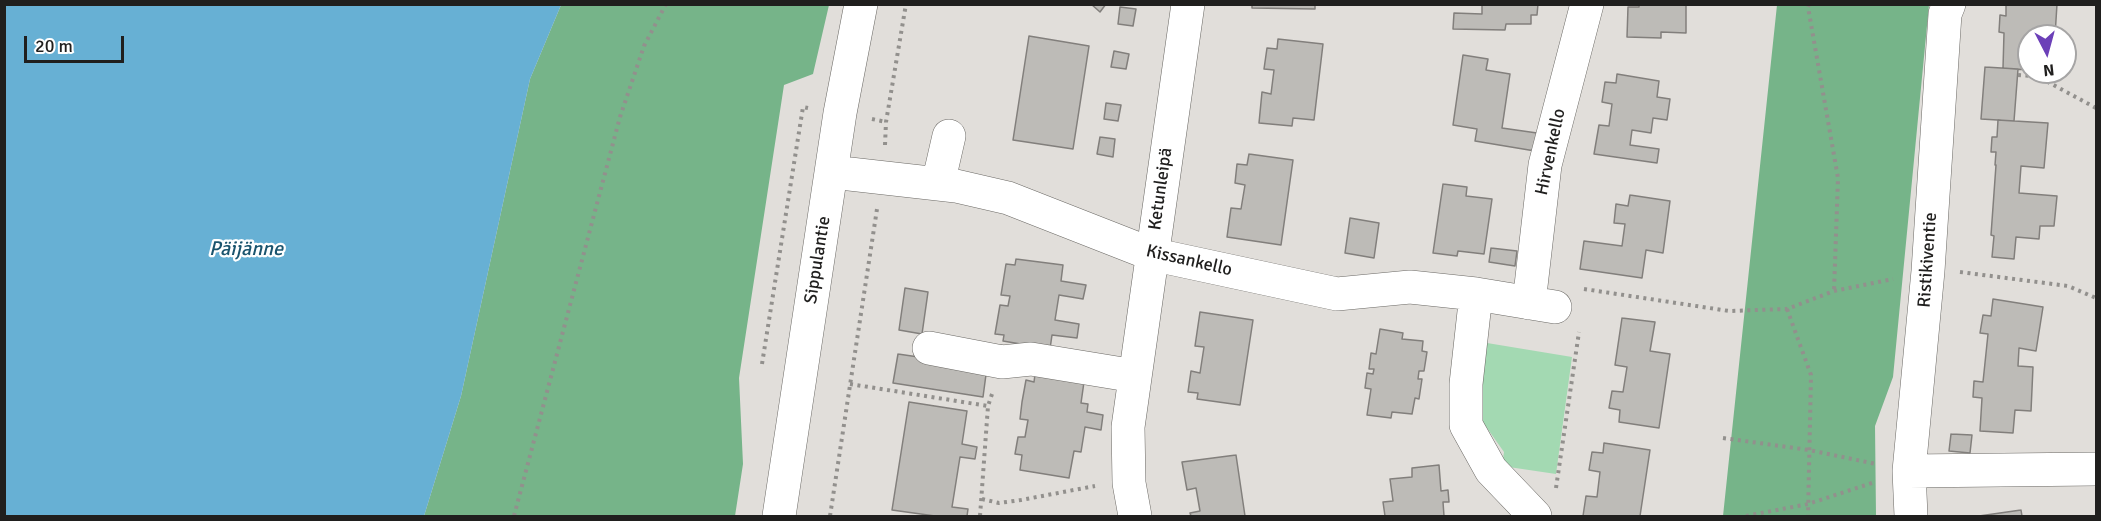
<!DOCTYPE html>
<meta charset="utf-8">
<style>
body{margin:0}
#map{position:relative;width:2101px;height:521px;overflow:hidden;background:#e1deda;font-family:Signika,sans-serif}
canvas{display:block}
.frame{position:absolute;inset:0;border:6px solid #201f1e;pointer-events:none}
.north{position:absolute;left:2017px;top:24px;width:60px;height:60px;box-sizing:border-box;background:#fff;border:2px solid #a6a5a5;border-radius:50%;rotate:174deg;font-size:16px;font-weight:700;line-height:24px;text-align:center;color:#201f1e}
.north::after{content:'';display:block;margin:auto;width:21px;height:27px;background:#6c40b8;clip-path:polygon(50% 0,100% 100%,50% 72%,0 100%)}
.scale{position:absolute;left:24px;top:36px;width:100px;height:27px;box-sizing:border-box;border:3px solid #201f1e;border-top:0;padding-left:8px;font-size:18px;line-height:21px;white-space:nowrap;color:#201f1e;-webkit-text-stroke:4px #fff;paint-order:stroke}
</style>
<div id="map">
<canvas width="2101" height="521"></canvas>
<div class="frame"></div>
<div class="north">N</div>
<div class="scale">20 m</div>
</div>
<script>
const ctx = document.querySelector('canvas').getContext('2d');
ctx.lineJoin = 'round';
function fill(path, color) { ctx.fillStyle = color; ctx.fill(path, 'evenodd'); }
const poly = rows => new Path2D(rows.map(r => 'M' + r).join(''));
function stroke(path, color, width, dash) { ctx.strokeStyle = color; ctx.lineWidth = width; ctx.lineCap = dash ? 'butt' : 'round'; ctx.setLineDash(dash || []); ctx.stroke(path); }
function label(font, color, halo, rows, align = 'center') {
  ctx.font = font + ' Signika,sans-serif'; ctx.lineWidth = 4.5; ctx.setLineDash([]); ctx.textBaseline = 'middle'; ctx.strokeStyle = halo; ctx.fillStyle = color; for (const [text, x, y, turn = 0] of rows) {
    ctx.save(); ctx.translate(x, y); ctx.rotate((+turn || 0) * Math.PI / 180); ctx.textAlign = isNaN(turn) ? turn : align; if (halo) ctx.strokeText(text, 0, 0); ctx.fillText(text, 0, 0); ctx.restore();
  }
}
const green = poly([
 [1481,342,1572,357,1556,474,1502,466,1504,452,1472,407]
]);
const forest = poly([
 [561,5,829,5,813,74,784,85,739,378,743,464,735,516,424,516,461,396,530,79],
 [1777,5,1929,5,1893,377,1875,426,1876,516,1723,516]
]);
const water = poly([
 [4,5,561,5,530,79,461,396,424,516,5,516]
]);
const building = poly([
 [1091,4,1106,4,1100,12,1091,4],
 [1252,4,1315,4,1315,9,1252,8,1252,4],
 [1482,4,1538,4,1537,15,1531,15,1531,24,1506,24,1505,30,1453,29,1454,13,1482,14,1482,4],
 [1639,4,1686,4,1686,33,1661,32,1661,38,1627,37,1628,7,1639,7,1639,4],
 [2006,4,2057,4,2055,36,2029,36,2028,70,2003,68,2004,33,1999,32,2000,15,2006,16,2006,4],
 [1120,7,1136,9,1133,26,1118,24,1120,7],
 [1029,36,1089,46,1073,149,1013,140,1029,36],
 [1278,39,1323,44,1314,120,1293,118,1292,126,1259,123,1262,92,1271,94,1274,70,1264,69,1267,48,1277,49,1278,39],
 [1114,51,1129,54,1126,69,1111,67,1114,51],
 [1463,55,1488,59,1486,70,1510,74,1502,128,1537,133,1535,151,1475,141,1477,129,1453,125,1463,55],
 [1985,67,2018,69,2014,121,1981,119,1985,67],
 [1617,74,1659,81,1657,97,1670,99,1667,120,1653,118,1651,133,1632,130,1630,145,1659,149,1657,163,1594,154,1599,125,1609,126,1612,104,1602,102,1605,82,1616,83,1617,74],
 [1106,103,1121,105,1118,121,1104,119,1106,103],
 [1998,120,2048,123,2044,168,2021,166,2019,193,2057,196,2054,226,2040,226,2039,239,2016,237,2014,259,1992,257,1994,236,1991,235,1996,165,1995,165,1996,152,1991,152,1992,137,1997,137,1998,120],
 [1100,137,1115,139,1113,157,1097,154,1100,137],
 [1249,154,1293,160,1281,245,1227,237,1231,208,1241,209,1245,185,1235,183,1237,164,1247,165,1249,154],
 [1443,184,1467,187,1466,196,1492,199,1484,254,1458,251,1457,256,1433,253,1443,184],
 [1630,195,1670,201,1663,253,1646,250,1642,278,1580,269,1584,241,1622,246,1625,224,1614,223,1616,204,1628,206,1630,195],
 [1350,218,1379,223,1374,258,1345,253,1350,218],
 [1491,248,1517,251,1515,266,1489,262,1491,248],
 [1016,259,1063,265,1061,281,1086,285,1083,299,1059,295,1055,320,1079,324,1077,338,1052,335,1050,349,1003,341,1004,335,995,334,1000,305,1008,306,1010,296,1001,295,1006,264,1015,265,1016,259],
 [905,288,928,292,922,334,899,330,905,288],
 [1993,299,2043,307,2036,351,2019,348,2018,366,2033,367,2031,411,2015,410,2013,433,1980,431,1982,398,1973,397,1974,381,1983,382,1988,334,1980,333,1983,315,1991,316,1993,299],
 [1200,312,1253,320,1240,405,1197,399,1198,393,1188,392,1191,371,1200,373,1204,347,1195,346,1200,312],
 [1622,318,1655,322,1650,351,1670,354,1659,428,1619,422,1620,410,1609,408,1612,391,1623,392,1627,367,1615,365,1622,318],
 [1380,329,1403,333,1402,339,1423,341,1422,351,1427,352,1424,371,1419,371,1418,379,1422,379,1419,399,1415,398,1412,414,1392,412,1391,418,1367,415,1371,389,1365,388,1367,373,1373,374,1374,369,1369,369,1371,353,1376,354,1380,329],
 [898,354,987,367,983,397,893,383,898,354],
 [1036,367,1085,375,1081,403,1088,404,1087,412,1103,415,1101,430,1085,427,1081,452,1074,451,1069,478,1020,470,1022,455,1015,454,1018,437,1025,437,1028,420,1020,419,1022,402,1026,380,1034,382,1036,367],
 [909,402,967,411,962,444,977,447,975,459,960,457,952,507,968,509,967,516,935,516,892,510,909,402],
 [1951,434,1972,435,1970,453,1949,451,1951,434],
 [1604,443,1650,450,1640,516,1583,516,1586,496,1597,497,1600,472,1589,470,1592,452,1603,453,1604,443],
 [1236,455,1245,516,1191,516,1190,513,1200,511,1196,488,1187,490,1182,462,1236,455],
 [1439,465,1441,491,1448,490,1449,502,1443,502,1444,516,1385,516,1383,502,1393,501,1390,479,1412,477,1412,468,1439,465],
 [2021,510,2022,516,1979,516,2021,510]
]);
const path = poly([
 [1809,4,1808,7,1838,178,1834,291],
 [2018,75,2031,76,2048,82,2096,108],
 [872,119,886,122],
 [885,145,886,122,906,4],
 [1960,272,2068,286,2096,298],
 [1584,289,1729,311,1787,309,1834,291,1893,279],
 [1787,309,1811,375,1808,516],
 [762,364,803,107,808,108],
 [850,384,988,406],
 [1723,438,1809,450,1876,464],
 [1556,488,1579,332],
 [982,499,999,503,1021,500,1095,486],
 [514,516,620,117,644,46,666,4],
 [830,516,877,209],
 [980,516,988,406,992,394],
 [1746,516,1808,504,1875,482]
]);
const minor = poly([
 [832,172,956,186,1008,198,1151,254,1337,294,1410,287,1476,294,1555,307],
 [938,184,949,136],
 [1476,294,1466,384,1466,425,1491,470,1535,516],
 [1529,303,1545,165,1587,4],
 [929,348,1002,362,1031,359,1135,376],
 [1909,471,2096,469],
 [779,516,840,113,861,4],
 [1135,516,1129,483,1128,427,1188,4],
 [1911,516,1909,471,1928,271,1945,14,1949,4]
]);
const streetNames = [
 ["Hirvenkello",1551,152,-78],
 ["Ketunleipä",1161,189,-82],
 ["Sippulantie",818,260,-81],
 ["Ristikiventie",1928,260,-86],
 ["Kissankello",1189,261,13]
];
const waterNames = [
 ["Päijänne",246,250]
];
fill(green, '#a3d9b2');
fill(forest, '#76b489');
fill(water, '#67b0d4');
fill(building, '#bdbbb7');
stroke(building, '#827f7c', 1.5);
stroke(minor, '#6b6965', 34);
stroke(path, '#92908d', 4, [3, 4.5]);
stroke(minor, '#fff', 33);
label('18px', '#201f1e', '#fff', streetNames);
label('italic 20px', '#1a546e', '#fff', waterNames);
</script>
